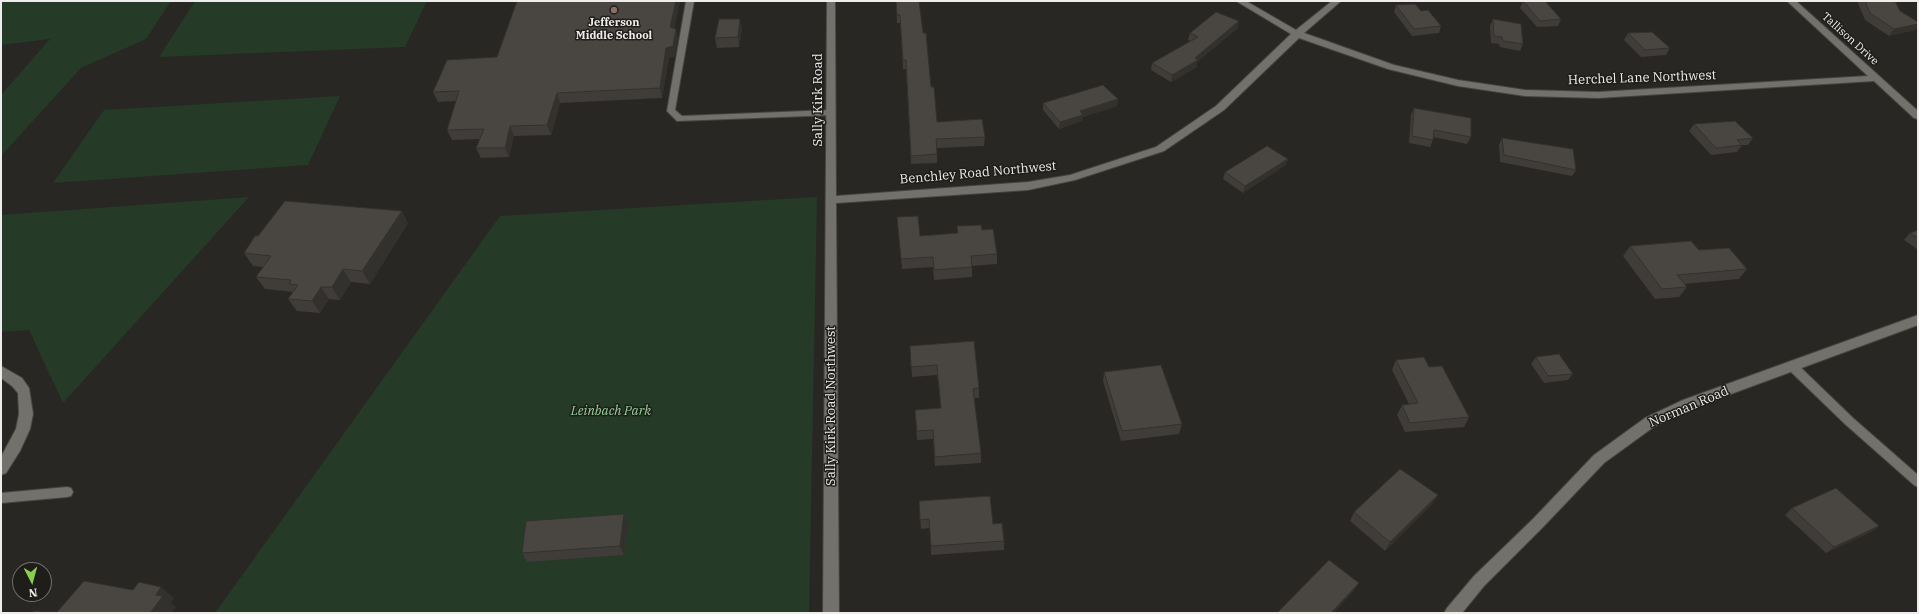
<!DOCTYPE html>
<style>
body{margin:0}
#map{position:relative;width:1919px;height:614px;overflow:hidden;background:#282723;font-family:"IBM Plex Serif",serif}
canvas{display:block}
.frame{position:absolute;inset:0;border:2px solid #eeedeb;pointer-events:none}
.north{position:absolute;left:12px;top:562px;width:40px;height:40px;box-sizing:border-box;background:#1f1d1a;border:1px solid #72706e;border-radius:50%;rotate:174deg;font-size:11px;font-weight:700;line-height:16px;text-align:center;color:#eeedeb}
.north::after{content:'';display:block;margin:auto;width:14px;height:18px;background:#85cf4c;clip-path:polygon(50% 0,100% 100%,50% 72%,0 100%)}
</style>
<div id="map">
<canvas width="1919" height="614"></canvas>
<div class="frame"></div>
<div class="north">N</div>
</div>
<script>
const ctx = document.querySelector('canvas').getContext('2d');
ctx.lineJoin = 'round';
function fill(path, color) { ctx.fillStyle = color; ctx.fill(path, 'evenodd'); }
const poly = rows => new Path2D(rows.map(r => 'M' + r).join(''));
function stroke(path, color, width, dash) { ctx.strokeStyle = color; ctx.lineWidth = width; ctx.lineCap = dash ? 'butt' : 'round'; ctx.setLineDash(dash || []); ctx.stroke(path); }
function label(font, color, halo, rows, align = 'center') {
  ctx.font = font + ' "IBM Plex Serif",serif'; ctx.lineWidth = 3; ctx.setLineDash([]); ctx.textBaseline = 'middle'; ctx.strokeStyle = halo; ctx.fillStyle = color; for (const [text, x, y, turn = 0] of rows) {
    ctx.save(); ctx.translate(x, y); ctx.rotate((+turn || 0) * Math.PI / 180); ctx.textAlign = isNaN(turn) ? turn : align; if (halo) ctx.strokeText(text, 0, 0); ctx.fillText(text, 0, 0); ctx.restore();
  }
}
const green = poly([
 [1,1,171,1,146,39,81,68,1,156,1,95,50,39,1,45],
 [195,1,427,1,405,47,159,57],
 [340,96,308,165,53,183,104,110],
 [249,197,63,403,29,330,1,332,1,215],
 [817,197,809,613,215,613,500,216]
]);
const lane = poly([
 [686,1,694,1,675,110,682,116,831,110,834,111,834,115,677,121,667,111,686,1],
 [1792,362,1796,363,1853,418,1918,475,1918,487,1914,485,1845,424,1788,369,1787,366,1788,363,1792,362],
 [67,487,71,488,73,492,71,496,67,497,1,503,1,493,67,487]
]);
const street = poly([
 [827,1,835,1,836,196,1028,182,1070,175,1156,147,1216,106,1291,34,1236,1,1246,1,1296,30,1332,1,1341,1,1304,33,1394,65,1458,80,1525,90,1598,92,1868,76,1787,1,1796,1,1918,111,1918,119,1914,118,1874,81,1598,98,1525,96,1458,86,1388,69,1299,38,1224,110,1164,151,1075,180,1028,190,836,203,839,613,823,613,827,1],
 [1918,315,1918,325,1693,408,1655,426,1604,463,1543,527,1484,586,1462,613,1444,613,1447,608,1474,576,1533,519,1594,455,1645,418,1683,400,1918,315],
 [1,366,22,378,29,388,33,414,30,429,20,451,6,473,1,475,1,457,16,429,19,414,18,393,12,386,1,378,1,366]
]);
const wall = poly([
 [517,1,680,1,674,28,676,29,678,39,675,56,669,58,662,98,560,103,551,135,514,136,509,157,481,158,476,148,480,139,452,140,447,130,456,101,438,102,433,92,497,57],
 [896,1,923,33,937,122,985,137,984,146,937,148,937,163,911,164,906,69,903,69,900,23,897,23],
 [1523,1,1561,19,1558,26,1537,27,1520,8],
 [1857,1,1895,1,1900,11,1918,22,1918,26,1915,30,1889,36,1865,20],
 [1396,5,1421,11,1441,26,1439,33,1412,36,1394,12],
 [1493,19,1523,44,1520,51,1500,47,1499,44,1491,43,1490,26],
 [742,28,739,47,717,48,715,38],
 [1238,28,1197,62,1197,67,1171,82,1151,70,1152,63,1190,41,1188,40,1190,33],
 [1628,33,1670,48,1666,55,1641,57,1624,40],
 [1118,99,1117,106,1083,117,1082,121,1059,129,1043,110,1043,103],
 [1414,108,1471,137,1467,144,1433,137,1433,140,1430,147,1409,143,1411,115],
 [1694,124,1753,138,1748,145,1742,145,1737,152,1711,155,1689,131],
 [1502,138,1576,170,1572,176,1500,162,1499,145],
 [1288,159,1286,165,1243,193,1223,179,1225,172],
 [897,217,920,236,957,233,957,226,982,230,997,254,997,264,972,266,972,277,934,280,933,267,902,269],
 [408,223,370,284,351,282,340,300,329,299,320,313,297,311,288,299,293,292,265,289,256,277,263,267,253,266,244,253,258,236],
 [1918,230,1918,250,1904,240,1910,233],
 [1630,246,1699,250,1747,269,1739,279,1684,284,1687,287,1679,297,1655,299,1623,256],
 [910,346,979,388,979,398,974,398,981,453,981,463,935,466,933,439,917,440,915,410,941,408,937,375,912,377],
 [1536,357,1573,374,1568,380,1544,383,1531,364],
 [1396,360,1429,367,1469,417,1464,427,1405,432,1397,415,1402,405,1409,404,1392,370],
 [1104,372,1182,424,1179,434,1121,441,1103,381],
 [1438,495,1432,504,1385,551,1350,521,1354,512],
 [919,501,993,524,1004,541,1004,550,931,555,930,528,921,529],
 [1792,508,1879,526,1871,532,1826,553,1785,515],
 [624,514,628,523,624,555,527,562,522,553]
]);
const shadedWall = poly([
 [676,1,680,1,673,37,670,27],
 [740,19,742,28,739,47,738,37],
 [1239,21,1238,28,1197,62,1197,67,1171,82,1172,75],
 [1918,24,1918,26,1915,30,1889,36,1894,29],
 [676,29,678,39,675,56,669,58,662,98,660,88,666,48],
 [557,93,560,103,551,135,547,125],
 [1118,99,1117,106,1083,117,1082,121,1059,129,1060,122,1080,111],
 [510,126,514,136,509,157,505,148],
 [1288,159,1286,165,1243,193,1245,186],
 [402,211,408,223,370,284,362,271],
 [343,269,351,282,340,300,332,287],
 [321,287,329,299,320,313,312,301],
 [1438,495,1432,504,1385,551,1390,542],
 [624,514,628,523,624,555,620,546],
 [1879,526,1871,532,1826,553,1834,547],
 [1359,583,1353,592,1334,613,1331,613],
 [161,587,174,598,171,603,176,607,171,613,150,613,156,595]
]);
const building = poly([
 [517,1,676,1,670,27,676,29,673,46,666,48,660,88,557,93,547,125,510,126,505,148,476,148,484,129,447,130,459,91,433,92,447,60,497,57,517,1],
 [896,1,919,1,923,33,926,33,931,87,934,87,937,122,982,119,985,137,936,139,937,154,911,156,906,60,903,60,900,15,897,15,896,1],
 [1523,1,1545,1,1561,19,1540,21,1523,1],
 [1865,1,1895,1,1900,11,1918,22,1918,24,1894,29,1870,13,1865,1],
 [1415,4,1421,11,1428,10,1441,26,1414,29,1396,5,1415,4],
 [1216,12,1239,21,1195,58,1198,60,1172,75,1152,63,1198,37,1190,33,1216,12],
 [719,19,740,19,738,37,715,38,719,19],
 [1493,19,1521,24,1523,44,1503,41,1502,37,1494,36,1493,19],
 [1652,32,1670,48,1645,50,1628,33,1652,32],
 [1103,85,1118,99,1080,111,1083,115,1060,122,1043,103,1103,85],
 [1414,108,1471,118,1471,137,1434,130,1433,140,1412,136,1414,108],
 [1735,121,1753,138,1737,140,1742,145,1716,148,1694,124,1735,121],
 [1502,138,1573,149,1576,170,1504,155,1502,138],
 [1267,146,1288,159,1245,186,1225,172,1267,146],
 [285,201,402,211,362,271,343,269,332,287,321,287,312,301,288,299,298,285,289,284,291,280,256,277,271,256,244,253,255,236,258,236,285,201],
 [918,216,920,236,958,233,957,226,981,225,982,230,993,229,997,254,971,256,972,267,934,270,933,257,901,259,897,217,918,216],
 [1918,230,1918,238,1910,233,1918,230],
 [1691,241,1699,250,1729,248,1747,269,1677,275,1687,287,1662,289,1630,246,1691,241],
 [974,341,979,388,973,389,981,453,935,457,933,430,917,431,915,410,941,408,937,365,911,367,910,346,974,341],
 [1559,354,1573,374,1548,376,1536,357,1559,354],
 [1424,357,1429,367,1442,366,1469,417,1410,423,1402,405,1418,403,1396,360,1424,357],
 [1161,365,1182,424,1122,431,1104,372,1161,365],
 [1400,469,1438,495,1390,542,1354,512,1400,469],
 [1836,488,1879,526,1834,547,1792,508,1836,488],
 [990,496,993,524,1002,523,1004,541,931,546,929,519,920,520,919,501,990,496],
 [624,514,620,546,522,553,526,521,624,514],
 [1329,560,1359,583,1331,613,1277,613,1329,560],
 [84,581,133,590,139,582,161,587,156,595,163,596,150,613,32,613,34,611,57,612,84,581]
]);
const markers = [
 [614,10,4,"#8d6e63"]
];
const farPoinames = [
 ["Jefferson",614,23],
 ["Middle School",614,36]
];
const farStreetnames = [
 ["Tallison Drive",1850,39,42]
];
const streetNames = [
 ["Herchel Lane Northwest",1642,78,-2],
 ["Sally Kirk Road",818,100,-90],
 ["Benchley Road Northwest",978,173,-5],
 ["Sally Kirk Road Northwest",831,406,-90],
 ["Norman Road",1689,407,-23]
];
const parkNames = [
 ["Leinbach Park",611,411]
];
fill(green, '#253a27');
stroke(lane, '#464542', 2);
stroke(street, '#464542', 2);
fill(lane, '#73716c');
fill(street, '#73716c');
fill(wall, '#3f3c39');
fill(shadedWall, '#33312e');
fill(building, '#494642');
stroke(building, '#33312e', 1);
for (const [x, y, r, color] of markers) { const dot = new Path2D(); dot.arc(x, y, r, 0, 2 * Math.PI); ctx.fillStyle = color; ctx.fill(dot); stroke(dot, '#1f1d1a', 1.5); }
label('bold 11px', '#eeedeb', '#1f1d1a', farPoinames);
label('11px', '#eeedeb', '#1f1d1a', farStreetnames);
label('13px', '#eeedeb', '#1f1d1a', streetNames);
label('italic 13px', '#95d399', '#1f1d1a', parkNames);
</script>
